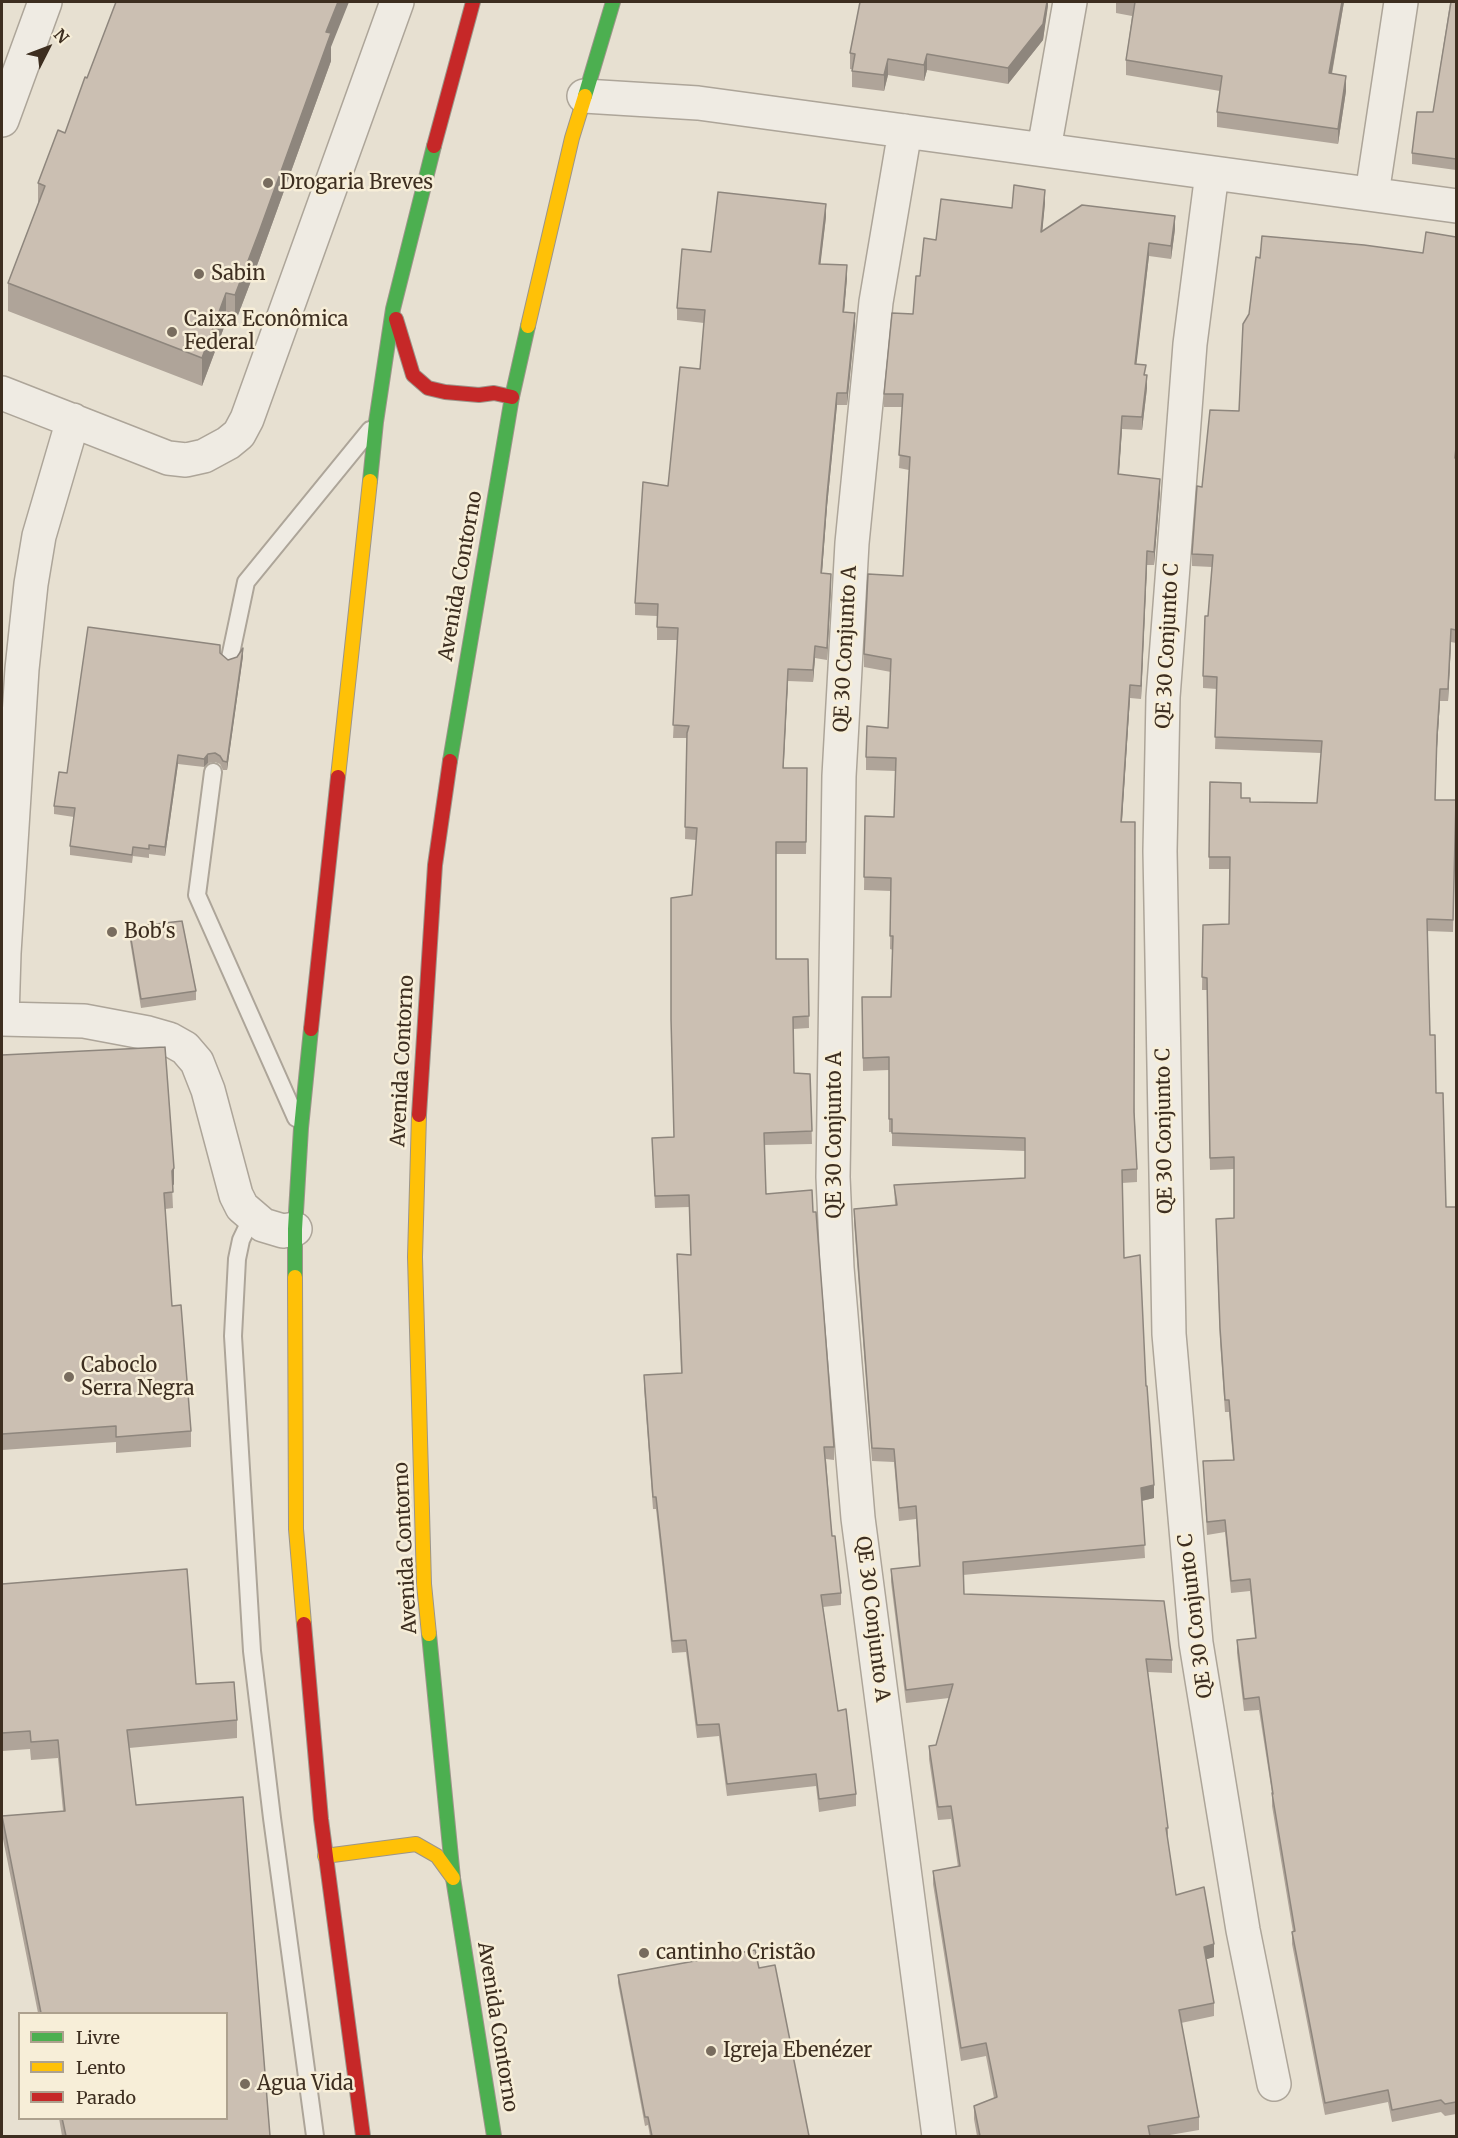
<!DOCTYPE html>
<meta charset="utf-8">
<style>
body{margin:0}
#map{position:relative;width:1458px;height:2138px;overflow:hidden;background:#e7e0d1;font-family:Merriweather,serif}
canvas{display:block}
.frame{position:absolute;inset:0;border:3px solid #3d2e20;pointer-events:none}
.legend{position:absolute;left:18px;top:2012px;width:210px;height:108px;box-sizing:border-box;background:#f7eed8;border:2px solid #ada18e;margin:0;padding:8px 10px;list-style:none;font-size:18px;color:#3d2e20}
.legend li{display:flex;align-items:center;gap:12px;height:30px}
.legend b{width:30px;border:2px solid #ada18e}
.north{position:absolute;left:18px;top:18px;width:60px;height:60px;-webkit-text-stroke:4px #f7eed8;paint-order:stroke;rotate:48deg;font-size:16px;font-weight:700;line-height:24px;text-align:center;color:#3d2e20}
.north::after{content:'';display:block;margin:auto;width:21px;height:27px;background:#3d2e20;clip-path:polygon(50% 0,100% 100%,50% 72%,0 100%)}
</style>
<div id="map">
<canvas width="1458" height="2138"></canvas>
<div class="frame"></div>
<ul class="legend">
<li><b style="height:8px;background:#4caf50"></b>Livre</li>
<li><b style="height:8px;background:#ffc107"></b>Lento</li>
<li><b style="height:8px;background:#c62828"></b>Parado</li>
</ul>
<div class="north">N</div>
</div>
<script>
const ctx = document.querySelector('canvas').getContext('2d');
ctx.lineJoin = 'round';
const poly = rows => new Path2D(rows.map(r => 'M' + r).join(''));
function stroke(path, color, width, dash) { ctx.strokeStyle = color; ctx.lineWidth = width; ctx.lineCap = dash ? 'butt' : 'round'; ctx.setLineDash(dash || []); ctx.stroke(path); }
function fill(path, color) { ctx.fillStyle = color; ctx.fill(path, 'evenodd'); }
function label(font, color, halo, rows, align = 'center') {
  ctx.font = font + ' Merriweather,serif'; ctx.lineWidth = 5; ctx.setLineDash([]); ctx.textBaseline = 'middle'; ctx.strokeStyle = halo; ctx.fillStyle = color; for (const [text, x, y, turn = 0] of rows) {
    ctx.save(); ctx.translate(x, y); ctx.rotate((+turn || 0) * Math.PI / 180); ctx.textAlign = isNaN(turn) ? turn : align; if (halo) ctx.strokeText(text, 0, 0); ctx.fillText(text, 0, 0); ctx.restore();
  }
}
const lane = poly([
 [230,658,246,582,370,430],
 [213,772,197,895,296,1118],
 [252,1217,241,1240,237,1259,233,1336,252,1651,272,1818,315,2136]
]);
const street = poly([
 [584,96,698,103,1456,206],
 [2,120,45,2],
 [905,131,876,302,852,543,839,776,833,1177,837,1268,858,1518,939,2136],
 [1044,149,1070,2],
 [1212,173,1190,344,1163,697,1160,851,1169,1334,1196,1643,1243,1930,1274,2084],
 [1372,194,1401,2],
 [2,393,168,458,186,460,204,456,228,443,239,434,247,419,397,2],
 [2,1019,4,953,22,669,31,584,39,536,73,420],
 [2,1019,84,1021,148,1033,169,1039,185,1048,197,1062,208,1090,236,1195,242,1207,263,1225,283,1231,295,1229]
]);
const fast = poly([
 [585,96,613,2],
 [370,481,376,422,393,309,434,146],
 [450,761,512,397,528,326],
 [295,1277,295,1229,301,1128,311,1029],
 [429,1634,453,1878,494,2136]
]);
const slow = poly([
 [528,326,572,138,585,96],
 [338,777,370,481],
 [419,1115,415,1257,424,1584,429,1634],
 [295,1277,296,1529,304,1624],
 [325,1856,416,1844,437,1856,453,1878]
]);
const jam = poly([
 [434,146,473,2],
 [396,319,413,375,428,388,445,392,479,395,494,393,512,397],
 [311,1029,338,777],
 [419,1115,435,865,450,761],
 [304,1624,321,1819,363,2136]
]);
const wall = poly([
 [1048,2,1043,40,1008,84,927,70,924,81,888,75,884,91,852,87,852,69,850,69,850,53],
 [1116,2,1344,2,1332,74,1346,91,1338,144,1217,127,1217,112,1220,91,1126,75,1126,60,1132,16,1116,13],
 [1443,2,1456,2,1456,170,1412,164,1412,153,1433,112,1450,3],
 [331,47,331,61,259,260,235,323,226,322,202,386,8,311,8,283,38,204,38,183,65,133],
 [1045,203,1042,231,1175,229,1171,259,1149,256,1136,364,1146,375,1147,388,1142,430,1122,429,1119,474,1160,492,1154,565,1147,565,1141,699,1130,698,1122,822,1137,1169,1137,1182,1122,1183,1124,1258,1146,1386,1154,1498,1142,1501,1145,1558,963,1575,964,1594,1172,1660,1172,1673,1148,1672,1168,1828,1168,1841,1176,1895,1214,1957,1206,1959,1214,2003,1214,2016,1181,2023,1199,2117,1199,2130,1164,2136,977,2136,974,2119,974,2106,994,2098,986,2056,961,2061,933,1884,933,1871,958,1867,951,1819,938,1820,929,1759,929,1746,936,1745,949,1698,906,1703,891,1582,891,1569,919,1566,916,1519,899,1521,894,1462,872,1461,854,1222,854,1209,895,1205,894,1185,1025,1178,1025,1151,892,1146,892,1132,889,1132,889,1070,863,1071,862,997,891,997,893,950,890,949,891,891,864,890,865,816,894,817,896,771,866,770,866,757,888,728,891,672,864,667,864,654,903,576,909,470,899,468,902,407,884,407,884,394,913,314,920,276,936,240,1012,208],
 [826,217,820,264,847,278,844,312,855,325,847,405,837,405,827,507,822,573,831,586,827,660,815,658,813,682,788,681,783,768,807,768,806,854,776,854,776,959,808,959,809,1028,793,1029,794,1073,810,1074,812,1144,764,1145,766,1194,813,1212,834,1447,834,1460,826,1459,832,1536,841,1593,841,1605,823,1607,838,1711,856,1794,856,1806,819,1812,816,1786,727,1796,719,1736,697,1738,686,1652,672,1653,656,1509,653,1509,644,1388,644,1375,681,1373,677,1254,691,1255,689,1207,655,1208,652,1138,674,1137,696,840,685,839,687,738,673,738,678,640,657,640,657,616,635,615,635,603,700,369,704,323,677,320,677,308,711,252],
 [1456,237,1456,643,1451,642,1448,701,1440,701,1437,748,1435,800,1456,800,1453,932,1427,931,1430,1035,1436,1093,1446,1207,1456,1207,1456,2114,1445,2116,1441,2112,1392,2122,1388,2102,1325,2115,1292,1944,1292,1932,1293,1932,1272,1806,1272,1793,1259,1710,1244,1711,1237,1653,1237,1640,1255,1638,1250,1591,1231,1593,1225,1532,1207,1535,1203,1461,1233,1460,1229,1412,1225,1412,1220,1341,1216,1231,1234,1218,1234,1169,1210,1170,1207,990,1202,990,1203,925,1229,924,1230,869,1209,869,1210,782,1250,802,1317,803,1321,753,1215,749,1217,689,1203,688,1203,676,1212,567,1192,566,1192,554,1202,487,1239,411,1249,314,1260,258,1423,253],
 [243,656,227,770,223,770,220,764,215,762,208,763,204,767,178,764,165,856,149,854,149,858,133,856,132,863,70,855,70,846,74,817,54,814,54,806,67,773,228,660],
 [129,927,196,991,196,1000,141,1008,129,935],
 [2,1055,174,1184,172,1186,173,1208,165,1209,172,1306,191,1431,191,1447,116,1453,116,1442,2,1450],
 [187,1569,196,1684,234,1682,237,1720,237,1738,129,1748,136,1805,243,1797,270,2136,62,2136,59,2118,226,2118,226,2013,38,2013,2,1834,2,1816,63,1811,58,1758,31,1760,30,1749,2,1751,2,1584],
 [618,1975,809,2136,650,2136,648,2125,645,2126,618,1983]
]);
const shadedWall = poly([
 [338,2,349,2,331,47,331,61,259,260,235,323,235,295,326,32],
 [1047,2,1048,2,1048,6,1043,40,1008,84,1008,68],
 [1342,2,1344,2,1329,89,1329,73],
 [927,54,927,70,924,81,924,65],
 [888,59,888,75,884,91,884,75],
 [1346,76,1346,91,1338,144,1338,129],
 [1045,190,1045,203,1041,246,1041,232],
 [826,204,826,217,819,277,819,264],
 [1175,216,1175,229,1171,259,1171,246],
 [1149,243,1149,256,1135,377,1135,364],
 [847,265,847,278,843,324,843,312],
 [226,293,226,322,202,386,202,358],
 [855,313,855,325,847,405,847,393],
 [1147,375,1147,388,1142,430,1142,417],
 [837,393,837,405,827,507,821,586,821,573,827,495],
 [1122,416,1122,429,1118,487,1118,474],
 [1160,479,1160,492,1154,565,1154,552],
 [1147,551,1147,565,1141,699,1141,686],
 [831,574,831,586,827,660,827,648],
 [1451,629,1451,642,1448,701,1448,689],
 [815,646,815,658,813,682,813,670],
 [243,648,243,656,227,770,227,762],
 [788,669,788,681,783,780,783,768],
 [1130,685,1130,698,1121,835,1121,822],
 [1440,689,1440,701,1437,748,1437,735],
 [208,754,208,763,204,767,204,759],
 [178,755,178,764,165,856,165,847],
 [174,1168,174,1184,172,1187,172,1171],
 [1154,1485,1154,1498,1141,1501,1141,1488],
 [1214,1944,1214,1957,1204,1960,1204,1947]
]);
const building = poly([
 [116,2,338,2,326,32,331,33,259,232,235,295,226,293,202,358,8,283,45,186,38,183,58,130,65,133,85,77,87,78,116,2],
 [860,2,1047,2,1043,24,1008,68,927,54,924,65,888,59,884,75,852,71,855,54,850,53,860,2],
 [1135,2,1342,2,1329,73,1346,76,1338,129,1217,112,1222,76,1126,60,1135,2],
 [1451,2,1456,2,1456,159,1412,153,1417,112,1433,112,1451,2],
 [1014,185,1045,190,1041,232,1082,205,1175,216,1171,246,1149,243,1135,364,1146,365,1144,375,1147,375,1142,417,1122,416,1118,474,1160,479,1154,552,1147,551,1141,686,1130,685,1121,822,1135,822,1134,1112,1137,1169,1122,1170,1124,1258,1140,1255,1146,1386,1147,1386,1154,1485,1141,1488,1145,1545,963,1562,964,1594,1164,1601,1172,1660,1146,1659,1168,1828,1166,1828,1176,1895,1204,1887,1214,1944,1204,1947,1214,2003,1179,2010,1199,2117,1148,2126,1150,2136,980,2136,974,2106,997,2097,986,2043,961,2048,933,1871,960,1866,951,1806,938,1807,929,1746,936,1745,953,1684,906,1690,891,1569,920,1566,916,1506,899,1508,894,1449,872,1448,854,1209,897,1205,894,1185,1025,1178,1025,1138,892,1133,892,1119,889,1119,889,1057,863,1058,862,997,891,997,893,936,890,936,891,878,864,877,865,816,894,817,896,758,866,757,867,726,888,728,891,659,864,654,868,574,903,576,910,457,899,455,903,394,884,394,892,313,913,314,916,276,920,276,924,238,936,240,941,199,1012,208,1014,185],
 [718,192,826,204,819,264,847,265,843,312,855,313,847,393,837,393,827,495,821,573,831,574,827,648,815,646,813,670,788,669,783,768,807,768,806,842,776,842,776,959,808,959,809,1016,793,1017,794,1073,810,1074,812,1131,764,1133,766,1194,812,1190,813,1212,816,1212,834,1447,824,1447,832,1536,835,1536,841,1593,821,1595,838,1711,846,1709,856,1794,819,1799,816,1774,727,1784,719,1724,697,1725,686,1640,672,1641,656,1497,653,1497,644,1375,682,1373,677,1254,691,1255,689,1195,655,1196,652,1138,674,1137,671,1019,671,898,692,895,697,828,685,827,687,733,689,726,673,725,678,628,657,627,658,604,635,603,643,482,668,486,680,367,700,369,705,310,677,308,682,249,711,252,718,192],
 [1426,232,1456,237,1456,447,1455,458,1456,458,1456,630,1451,629,1448,689,1440,689,1437,735,1435,800,1456,800,1453,920,1427,919,1430,1035,1435,1035,1436,1093,1443,1093,1446,1207,1456,1207,1456,2102,1445,2104,1441,2100,1392,2110,1388,2090,1325,2103,1292,1932,1295,1931,1272,1793,1273,1794,1259,1697,1244,1699,1237,1640,1256,1638,1250,1579,1231,1581,1225,1520,1207,1522,1203,1461,1234,1460,1229,1400,1225,1400,1220,1328,1216,1219,1234,1218,1234,1157,1210,1158,1207,978,1202,977,1203,925,1229,924,1230,857,1209,857,1210,782,1241,783,1241,798,1250,798,1250,802,1317,803,1322,741,1215,737,1217,677,1203,676,1205,616,1208,616,1213,555,1192,554,1197,486,1202,487,1210,410,1239,411,1243,324,1249,314,1256,257,1260,258,1262,236,1364,245,1423,253,1426,232],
 [88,627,220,645,220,653,228,660,237,657,243,648,227,762,223,761,220,756,215,753,208,754,204,759,178,755,165,847,149,845,149,849,133,847,132,855,70,846,75,808,54,806,59,772,67,773,88,627],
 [182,921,196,991,141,999,129,927,182,921],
 [165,1047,174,1168,172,1171,173,1192,164,1193,172,1306,181,1305,191,1431,116,1437,116,1426,2,1434,2,1055,165,1047],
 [187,1569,196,1684,234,1682,237,1720,127,1730,136,1805,243,1797,270,2136,66,2136,62,2118,226,2118,226,2013,41,2013,2,1816,65,1811,58,1740,31,1742,30,1731,2,1733,2,1584,187,1569],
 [755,1950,759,1968,775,1965,809,2136,652,2136,648,2117,645,2117,618,1975,755,1950]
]);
const markers = [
 [268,183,6,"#786c5e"],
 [199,274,6,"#786c5e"],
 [172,332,6,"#786c5e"],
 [112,932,6,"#786c5e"],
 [69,1377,6,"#786c5e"],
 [644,1953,6,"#786c5e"],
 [711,2051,6,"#786c5e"],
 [245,2084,6,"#786c5e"]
];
const poiNames = [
 ["Drogaria Breves",280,183],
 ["Sabin",211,274],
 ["Caixa Econômica",184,320],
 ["Federal",184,343],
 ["Bob's",124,932],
 ["Caboclo",81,1366],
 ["Serra Negra",81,1389],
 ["cantinho Cristão",656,1953],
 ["Igreja Ebenézer",723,2051],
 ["Agua Vida",257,2084]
];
const streetNames = [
 ["Avenida Contorno",461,576,-80],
 ["QE 30 Conjunto C",1168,646,-87],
 ["QE 30 Conjunto A",846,649,-87],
 ["Avenida Contorno",403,1061,-87],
 ["QE 30 Conjunto C",1165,1131,-91],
 ["QE 30 Conjunto A",835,1135,-90],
 ["Avenida Contorno",406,1548,-93],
 ["QE 30 Conjunto C",1196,1616,-97],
 ["QE 30 Conjunto A",872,1619,83],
 ["Avenida Contorno",497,2027,81]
];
stroke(lane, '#ada599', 20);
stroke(street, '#ada599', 36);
stroke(fast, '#9c958a', 16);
stroke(slow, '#9c958a', 16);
stroke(jam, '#9c958a', 16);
stroke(lane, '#efebe3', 16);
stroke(street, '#efebe3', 33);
stroke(fast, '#4caf50', 14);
stroke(slow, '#ffc107', 14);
stroke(jam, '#c62828', 14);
fill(wall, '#afa499');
fill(shadedWall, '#8e867d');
fill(building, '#cbbfb2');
stroke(building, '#8e867d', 1.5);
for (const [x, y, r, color] of markers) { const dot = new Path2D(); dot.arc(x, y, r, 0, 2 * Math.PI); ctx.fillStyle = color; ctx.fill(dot); stroke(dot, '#f7eed8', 2); }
label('20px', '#3d2e20', '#f7eed8', poiNames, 'left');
label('20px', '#3d2e20', '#f7eed8', streetNames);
</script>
